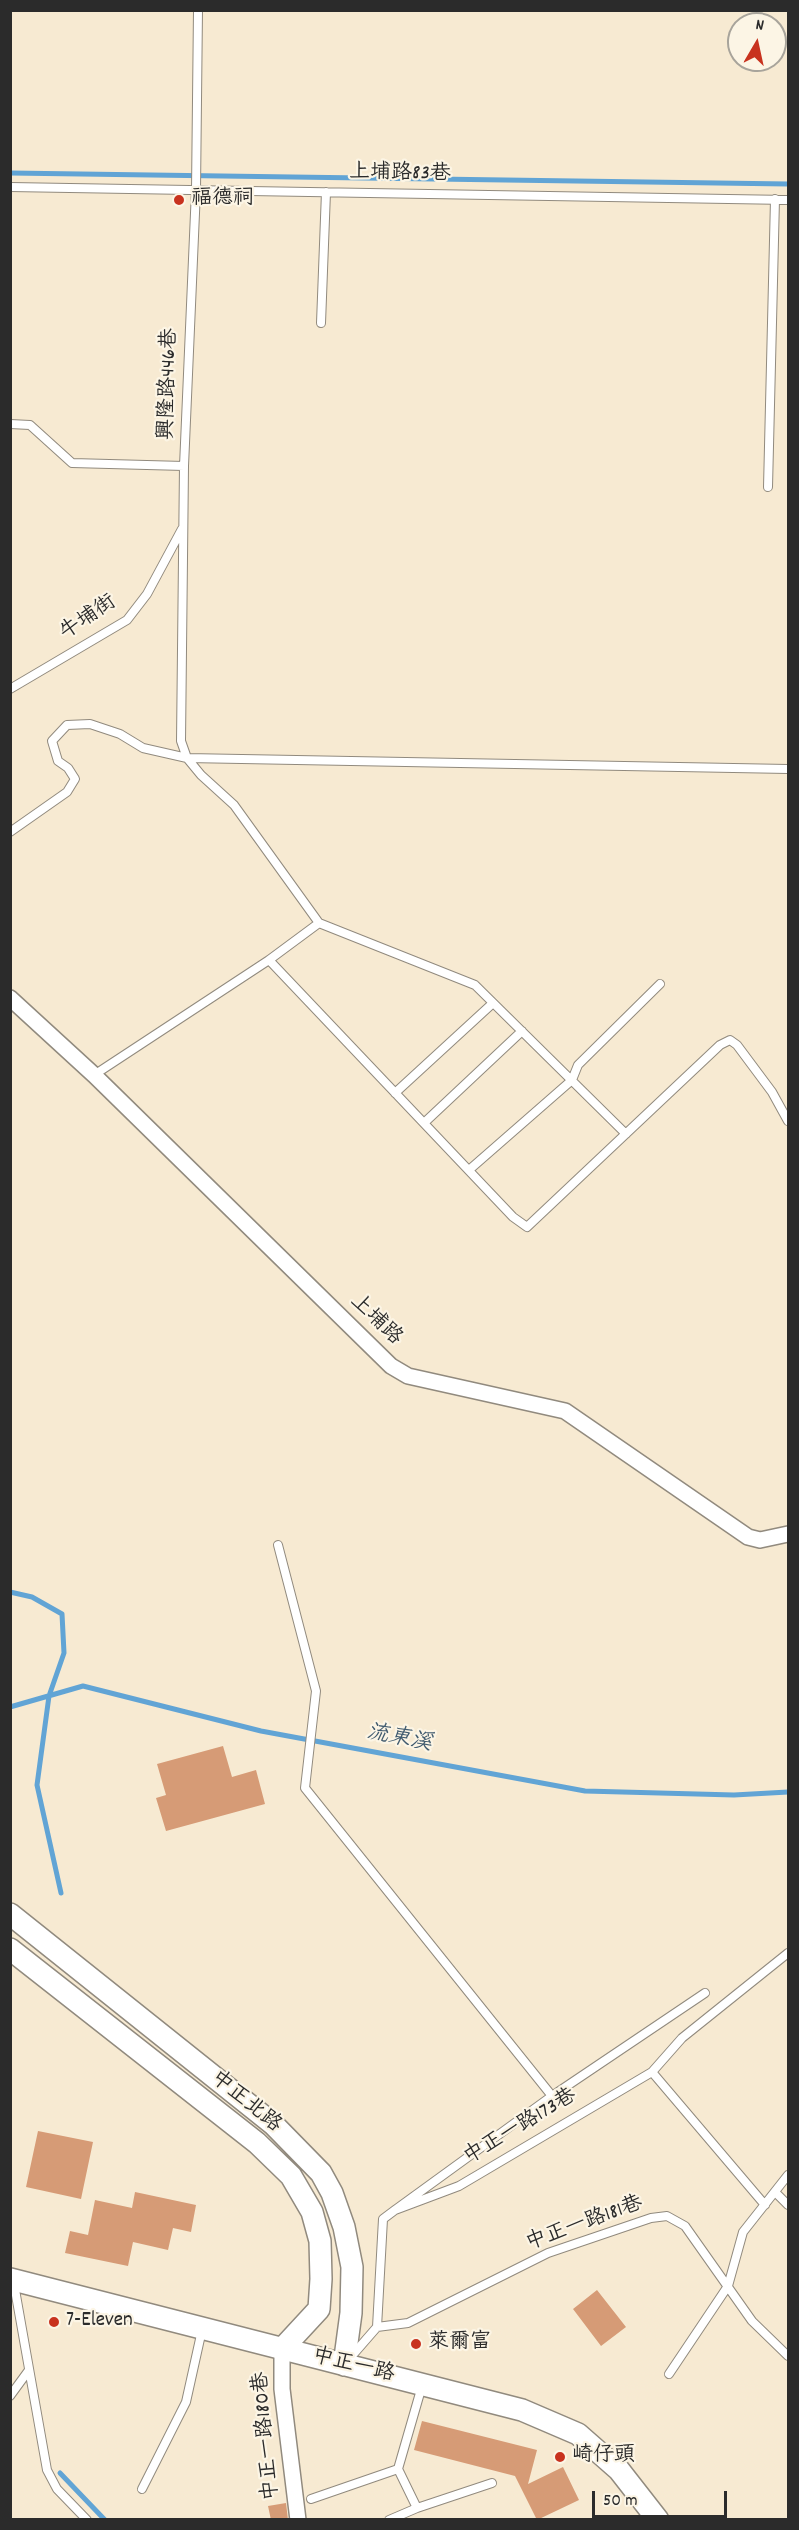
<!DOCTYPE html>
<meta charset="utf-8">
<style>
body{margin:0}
#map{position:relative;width:799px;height:2530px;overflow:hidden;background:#f7ead2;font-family:Dekko,sans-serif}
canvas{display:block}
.frame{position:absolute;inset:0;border:12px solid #2b2b2b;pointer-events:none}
.north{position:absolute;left:727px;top:12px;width:60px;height:60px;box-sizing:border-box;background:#fcf5e5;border:2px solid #a8a49b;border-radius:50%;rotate:9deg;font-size:16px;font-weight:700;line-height:24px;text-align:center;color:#2b2b2b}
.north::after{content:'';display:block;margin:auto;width:21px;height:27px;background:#c8321e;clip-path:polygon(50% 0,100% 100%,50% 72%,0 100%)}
.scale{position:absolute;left:592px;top:2491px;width:135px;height:27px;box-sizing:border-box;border:3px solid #2b2b2b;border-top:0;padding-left:8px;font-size:18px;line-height:21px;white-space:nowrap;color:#2b2b2b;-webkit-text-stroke:4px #fcf5e5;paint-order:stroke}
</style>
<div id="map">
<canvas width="799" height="2530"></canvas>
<div class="frame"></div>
<div class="north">N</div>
<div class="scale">50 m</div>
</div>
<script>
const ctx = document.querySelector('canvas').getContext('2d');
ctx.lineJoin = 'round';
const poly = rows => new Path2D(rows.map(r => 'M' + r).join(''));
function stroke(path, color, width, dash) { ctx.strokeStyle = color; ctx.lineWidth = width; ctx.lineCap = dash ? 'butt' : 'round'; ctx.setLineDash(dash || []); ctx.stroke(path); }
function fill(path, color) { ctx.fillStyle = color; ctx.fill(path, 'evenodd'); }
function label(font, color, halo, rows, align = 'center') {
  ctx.font = font + ' Dekko,"LXGW WenKai TC",sans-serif'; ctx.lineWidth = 4.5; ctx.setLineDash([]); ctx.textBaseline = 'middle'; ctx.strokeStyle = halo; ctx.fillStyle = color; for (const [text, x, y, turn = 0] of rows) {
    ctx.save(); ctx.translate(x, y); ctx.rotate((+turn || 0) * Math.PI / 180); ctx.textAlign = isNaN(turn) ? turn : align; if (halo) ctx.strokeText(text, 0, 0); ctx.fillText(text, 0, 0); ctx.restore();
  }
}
const stream = poly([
 [10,173,788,184],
 [10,1592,32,1597,62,1614,64,1653,49,1696,37,1785,61,1893],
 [10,1707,83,1686,261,1731,585,1791,734,1795,788,1792],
 [60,2473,105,2520]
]);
const building = poly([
 [223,1746,232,1777,256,1770,265,1804,166,1831,156,1798,166,1795,157,1764],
 [38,2131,93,2142,81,2199,26,2187],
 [135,2192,196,2205,191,2232,173,2228,168,2250,133,2242,128,2266,65,2253,70,2231,88,2235,95,2200,132,2208],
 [597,2290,626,2327,601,2346,573,2309],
 [422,2421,537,2450,528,2484,563,2467,579,2500,537,2520,515,2476,414,2450],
 [286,2503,288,2520,271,2520,268,2506]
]);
const service = poly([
 [198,10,196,190,184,466,181,741,187,758,201,775,234,805,319,923,475,985,626,1134],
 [10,187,788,200],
 [321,323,326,192],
 [10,424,30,425,72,463,184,466],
 [768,487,775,199],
 [10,689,127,620,147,594,182,529],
 [10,832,67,792,75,779,68,768,58,761,52,741,67,725,90,724,120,734,143,748,187,758,788,769],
 [269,960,513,1217,527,1227,720,1045,730,1040,737,1045,772,1092,788,1121],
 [94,1075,269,960,319,923],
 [395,1093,493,1003],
 [424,1123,522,1031],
 [469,1170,572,1080,578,1065,660,984],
 [278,1545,316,1691,305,1788,552,2096,395,2210],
 [652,2072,765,2205],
 [552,2096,705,1993],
 [775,2192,788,2205],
 [14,2284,47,2470,57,2489,87,2520],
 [377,2327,408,2323,548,2253,651,2218,667,2216,685,2226,752,2321,788,2356],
 [350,2358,377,2327,383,2219,395,2210,459,2186,652,2072,682,2038,788,1953],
 [669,2374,728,2286,743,2232,788,2175],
 [10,2396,29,2370],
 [398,2469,417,2508,492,2483],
 [142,2489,186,2402,202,2330],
 [311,2499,398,2469,422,2386],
 [389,2520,417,2508]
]);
const minor = poly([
 [10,998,94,1075,391,1366,408,1376,565,1411,748,1537,760,1540,788,1534],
 [282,2349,282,2389,298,2520]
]);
const secondary = poly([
 [10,1914,273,2124,321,2173,332,2193,344,2227,352,2267,351,2313,344,2365],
 [10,1949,257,2143,291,2176,312,2212,320,2241,321,2279,319,2309,282,2349],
 [10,2279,522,2410,578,2434,619,2470,658,2520]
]);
const markers = [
 [179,200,6,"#c8321e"],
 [54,2322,6,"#c8321e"],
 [416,2344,6,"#c8321e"],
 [560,2457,6,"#c8321e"]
];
const streetNames = [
 ["上埔路83巷",400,175,1],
 ["興隆路446巷",170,384,-88],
 ["牛埔街",89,619,-34],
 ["上埔路",375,1321,44],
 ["中正北路",245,2103,39],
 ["中正一路173巷",521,2128,-31],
 ["中正一路181巷",585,2225,-20],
 ["中正一路",353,2367,14],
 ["中正一路180巷",268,2436,-95]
];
const poiNames = [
 ["福德祠",191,200],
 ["7-Eleven",66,2322],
 ["萊爾富",428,2344],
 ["崎仔頭",572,2457]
];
const waterNames = [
 ["流東溪",399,1740,11]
];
stroke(stream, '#61a4d5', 5);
fill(building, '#d69b76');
stroke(service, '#918a7e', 10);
stroke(minor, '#918a7e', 18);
stroke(secondary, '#918a7e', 24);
stroke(service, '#fff', 8);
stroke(minor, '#fff', 15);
stroke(secondary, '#fff', 21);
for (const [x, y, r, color] of markers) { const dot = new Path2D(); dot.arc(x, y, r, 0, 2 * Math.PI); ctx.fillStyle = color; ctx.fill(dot); stroke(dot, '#fcf5e5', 2); }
label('21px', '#2b2b2b', '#fcf5e5', streetNames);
label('21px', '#2b2b2b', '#fcf5e5', poiNames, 'left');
label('italic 22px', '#415b6f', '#fcf5e5', waterNames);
</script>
